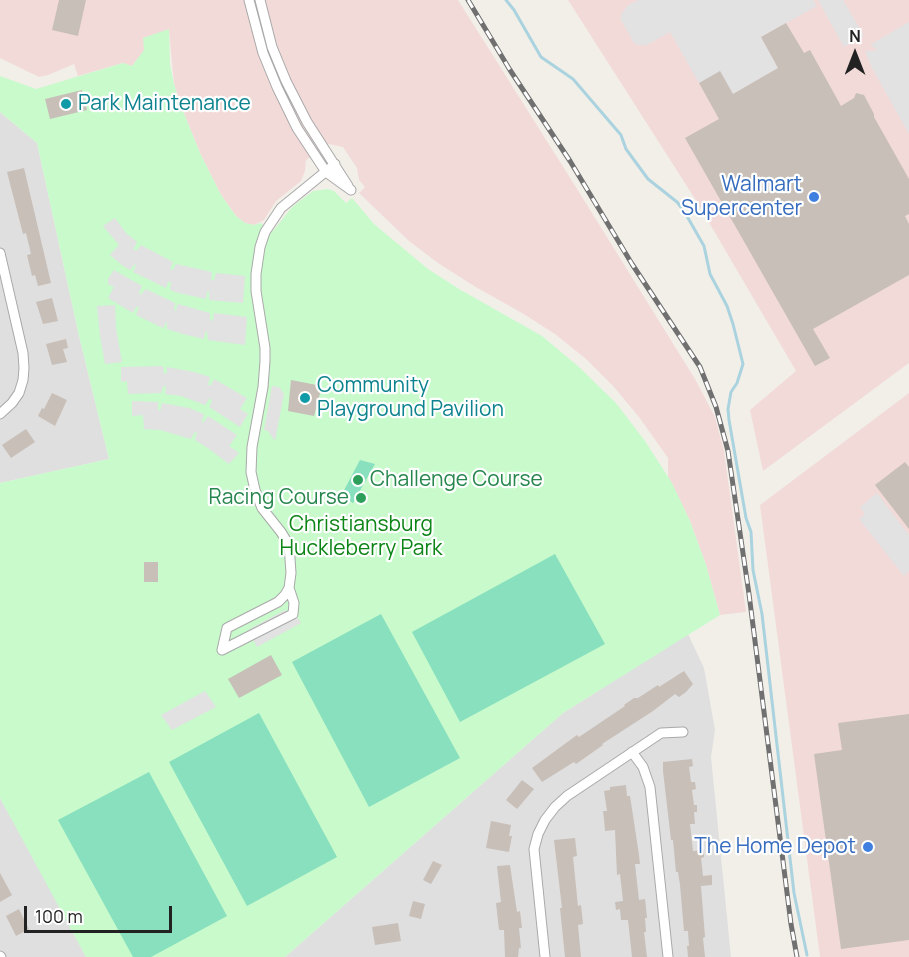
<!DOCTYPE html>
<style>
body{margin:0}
#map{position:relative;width:909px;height:957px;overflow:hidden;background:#f2efe9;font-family:Manrope,sans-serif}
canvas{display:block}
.north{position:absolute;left:825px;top:24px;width:60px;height:60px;-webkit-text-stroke:4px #fff;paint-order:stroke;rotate:0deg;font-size:16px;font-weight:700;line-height:24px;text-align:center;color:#222}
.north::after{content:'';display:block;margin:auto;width:21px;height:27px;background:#222;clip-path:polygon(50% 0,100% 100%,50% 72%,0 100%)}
.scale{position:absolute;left:24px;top:906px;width:148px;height:27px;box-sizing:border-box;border:3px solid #222;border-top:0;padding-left:8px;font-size:18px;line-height:21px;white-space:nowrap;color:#222;-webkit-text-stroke:4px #fff;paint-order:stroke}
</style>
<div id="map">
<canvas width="909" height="957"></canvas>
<div class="north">N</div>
<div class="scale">100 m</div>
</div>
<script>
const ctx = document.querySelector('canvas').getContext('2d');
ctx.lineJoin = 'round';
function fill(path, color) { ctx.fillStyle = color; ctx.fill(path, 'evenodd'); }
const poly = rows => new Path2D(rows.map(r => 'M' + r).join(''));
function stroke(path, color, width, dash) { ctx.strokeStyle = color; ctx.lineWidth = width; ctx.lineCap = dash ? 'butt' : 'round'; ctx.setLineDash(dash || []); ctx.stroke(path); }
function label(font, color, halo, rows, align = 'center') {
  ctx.font = font + ' Manrope,sans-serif'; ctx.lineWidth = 4.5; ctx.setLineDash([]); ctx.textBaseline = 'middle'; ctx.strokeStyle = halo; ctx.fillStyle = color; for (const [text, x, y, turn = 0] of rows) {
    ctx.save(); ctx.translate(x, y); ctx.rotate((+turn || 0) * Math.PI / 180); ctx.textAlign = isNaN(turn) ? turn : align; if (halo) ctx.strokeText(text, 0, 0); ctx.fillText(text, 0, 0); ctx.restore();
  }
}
const residential = poly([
 [0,112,37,143,79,336,109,459,0,483],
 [688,634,704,668,715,730,711,757,731,957,285,957,563,713],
 [0,798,45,878,86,957,0,957]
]);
const commercial = poly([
 [0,0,458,0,579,192,695,379,715,417,724,451,746,612,720,615,706,565,690,521,668,476,668,458,639,417,614,387,586,359,555,334,522,313,474,286,438,263,409,241,359,193,365,187,359,180,357,168,343,147,329,144,306,160,305,171,301,181,276,201,264,220,254,225,245,223,236,216,221,195,200,153,181,106,174,84,169,30,145,50,132,66,123,63,78,76,74,64,48,75,39,77,0,58],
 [568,0,909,0,909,363,763,471,750,410,796,371,697,202],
 [909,393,909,957,820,957,760,505]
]);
const park = poly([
 [169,29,170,64,174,84,181,106,200,153,221,195,236,216,245,223,254,225,260,223,273,231,292,207,313,191,328,189,334,191,346,203,352,198,374,224,428,269,459,289,542,336,579,367,616,403,645,441,672,483,690,521,706,565,720,615,563,713,285,957,86,957,0,798,0,483,109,459,79,336,37,143,0,112,0,76,36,89,123,63,132,66,144,50,143,38]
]);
const pitch = poly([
 [360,460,375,464,353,503,341,496],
 [555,554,605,644,460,722,412,632],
 [381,614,460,758,369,807,292,662],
 [259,713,337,857,247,906,169,762],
 [149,772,227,916,151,957,133,957,58,820]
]);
const parking = poly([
 [638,0,813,0,817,6,761,37,778,68,733,94,720,72,699,83,670,32,647,45,638,45,634,43,621,20,621,15,627,6],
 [818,0,843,0,864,36,844,47],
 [909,22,909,134,872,68,865,51,876,51,876,49,870,45],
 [115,218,126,233,137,242,133,250,137,250,141,245,173,262,170,269,173,270,176,264,212,272,211,279,214,281,216,273,245,276,243,303,209,300,209,291,207,292,206,299,179,293,170,290,171,282,168,282,166,288,133,272,136,266,135,264,130,270,123,266,110,255,119,245,103,226],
 [114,270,142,286,139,293,140,295,146,289,175,303,174,311,176,310,178,304,210,313,210,321,213,320,214,313,247,317,245,345,208,340,207,331,205,333,204,339,183,334,167,329,167,321,163,328,136,315,139,307,136,307,133,313,108,298,114,287,108,284,108,279],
 [115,305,116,328,122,362,105,364,100,336,97,306],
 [163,366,164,374,167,373,167,367,194,372,210,377,208,385,211,385,214,379,247,398,240,409,248,414,240,427,209,407,212,401,210,398,205,405,181,396,165,394,166,387,164,385,161,393,128,394,127,381,121,382,121,367],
 [272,386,279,387,284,394,275,441,268,431,264,430],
 [132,401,158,402,158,409,160,411,162,403,189,408,204,414,202,421,203,423,208,416,237,435,229,446,239,453,229,464,209,449,195,440,197,432,194,433,191,439,160,430,144,429,143,415,132,416],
 [877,493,909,535,909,571,904,576,859,519,865,514,860,507],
 [285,610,288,616,293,614,297,617,301,623,257,647,248,630],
 [205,691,216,707,172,730,161,715]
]);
const stream = poly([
 [506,0,514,10,541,57,573,79,621,135,626,149,648,179,677,202,684,211,704,246,710,274,727,306,733,324,743,364,737,383,731,392,728,409,729,420,746,518,751,532,753,570,762,614,794,893,807,955]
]);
const building = poly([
 [59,0,86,0,78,36,52,30],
 [786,23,804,53,810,50,841,106,854,98,856,93,864,95,874,114,874,117,909,179,909,214,905,216,909,224,909,275,813,329,830,358,815,366,685,138,719,119,699,83,720,71,733,94,778,68,761,37],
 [82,90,87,110,50,119,45,99],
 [24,168,51,283,38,286,35,275,32,276,27,255,31,254,26,233,23,234,7,172],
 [52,298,58,321,43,324,36,302],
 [66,339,68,348,63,349,67,362,52,365,46,344],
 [291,380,322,386,314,416,288,411],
 [52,393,67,400,55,426,38,416,42,408,44,409],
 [26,429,35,442,11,458,2,445],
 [905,462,909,467,909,529,875,485],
 [144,562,158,562,158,582,144,582],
 [271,655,282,675,239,698,228,679],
 [684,671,693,684,686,692,679,697,675,694,653,711,602,744,603,745,576,764,574,762,542,782,532,768,577,735,579,737,625,706,624,705,634,698,638,698,658,685,659,687],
 [909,714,909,940,841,949,814,754,842,750,838,723],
 [692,759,693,766,689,767,691,782,695,782,696,789,692,790,694,805,697,805,697,812,694,812,695,824,690,824,693,851,704,850,704,857,701,858,703,876,712,875,712,885,701,886,705,937,703,938,705,957,688,957,687,946,689,946,688,931,684,931,680,885,678,872,676,872,673,840,671,840,663,771,663,762],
 [522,780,534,789,517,809,506,800],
 [626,785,627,796,630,796,632,809,639,855,640,864,635,864,639,900,645,899,646,908,647,918,645,918,646,932,644,932,647,957,632,957,628,920,621,920,620,909,616,910,615,902,623,901,620,874,617,875,615,830,605,831,604,819,603,811,607,811,604,791,610,790,610,787],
 [491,821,511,825,509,836,512,836,509,852,486,848],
 [575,838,577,856,573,857,578,906,581,905,583,924,578,925,581,957,565,957,560,908,562,908,554,840],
 [433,861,442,865,431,884,423,880],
 [510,865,517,912,520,911,522,928,519,928,521,948,519,948,518,957,505,957,504,930,499,930,496,903,501,902,497,866],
 [0,873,12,895,0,902],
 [413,901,425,904,421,919,409,916],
 [19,909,29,929,16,936,6,916],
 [398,923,401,941,375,945,372,927]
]);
const minor = poly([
 [249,0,263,53,277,87,297,128,326,172,351,190],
 [260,0,272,47,286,81,307,122,348,186],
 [0,253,23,353,24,368,23,380,19,393,12,403,0,414],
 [222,650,227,628,278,602,285,595,289,588,291,573,289,545,281,532,262,508,255,490,251,472,252,447,263,387,265,361,265,348,256,291,256,274,260,247,265,232,281,208,335,164],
 [222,650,293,614,294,603,289,588],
 [632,752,643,767,650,787,668,957],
 [0,956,1,957],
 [545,957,534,849,538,834,545,820,555,807,567,796,661,733,683,732]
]);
const rail = poly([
 [468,0,510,70,570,161,632,264,700,367,716,407,728,451,749,594,791,924,797,957]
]);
const markers = [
 [66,104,6,"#0f9aa8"],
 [814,197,6,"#3f7fe0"],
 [305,398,6,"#0f9aa8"],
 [358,480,6,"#2e9e5b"],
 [361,498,6,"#2e9e5b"],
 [868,847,6,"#3f7fe0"]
];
const cultureNames = [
 ["Park Maintenance",78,104],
 ["Community",317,386],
 ["Playground Pavilion",317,410]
];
const shopNames = [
 ["Walmart",802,185],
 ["Supercenter",802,209],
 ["The Home Depot",856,847]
];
const leisureNames = [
 ["Challenge Course",370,480],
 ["Racing Course",349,498,"right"]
];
const parkNames = [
 ["Christiansburg",361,525],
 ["Huckleberry Park",361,549]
];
fill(residential, '#e0dfdf');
fill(commercial, '#f2dad9');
fill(park, '#c8facc');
fill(pitch, '#88e0be');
fill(parking, '#e2e2e2');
stroke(stream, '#aad3df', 3);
fill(building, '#c7bfb8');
stroke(minor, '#a9a9a9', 11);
stroke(minor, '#fff', 9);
stroke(rail, '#707070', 5);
stroke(rail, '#fff', 3, [9]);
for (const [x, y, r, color] of markers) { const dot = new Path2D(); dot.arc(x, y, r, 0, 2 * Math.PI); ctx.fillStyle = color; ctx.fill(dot); stroke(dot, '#fff', 2); }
label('21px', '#0d838f', '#fff', cultureNames, 'left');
label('21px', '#366cbe', '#fff', shopNames, 'right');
label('21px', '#27864d', '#fff', leisureNames, 'left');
label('21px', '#0c8416', '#fff', parkNames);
</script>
